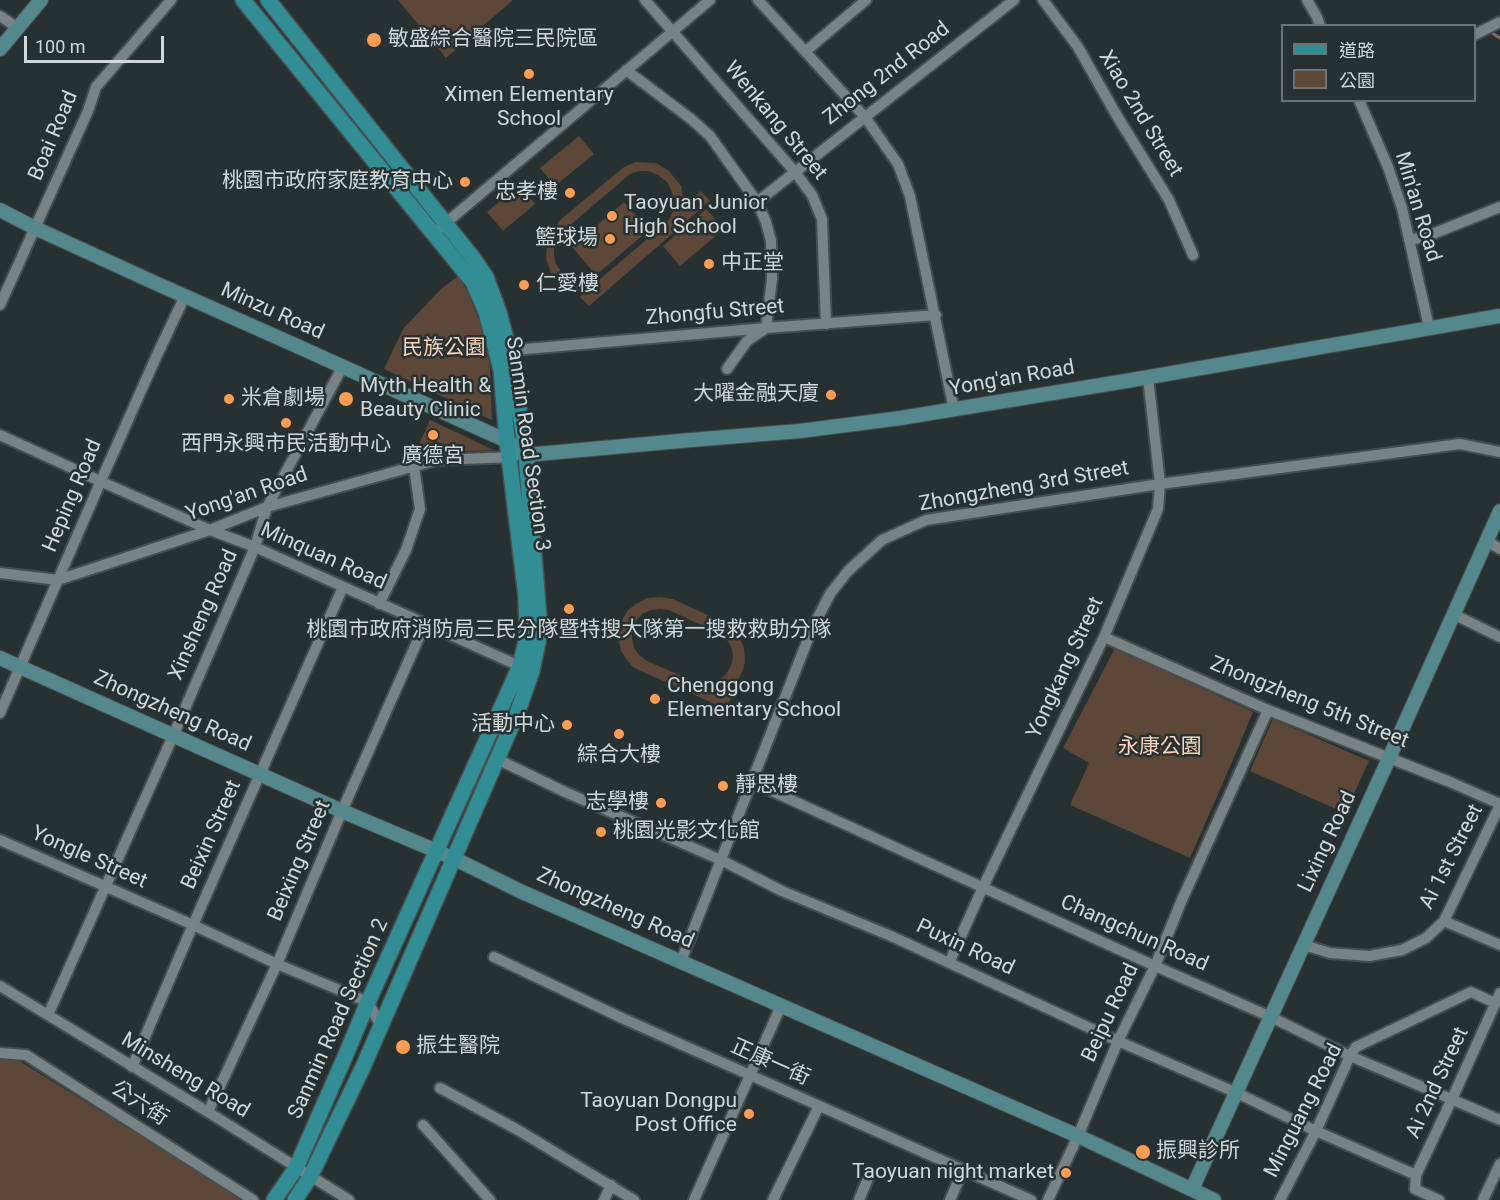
<!DOCTYPE html>
<meta charset="utf-8">
<style>
body{margin:0}
#map{position:relative;width:1500px;height:1200px;overflow:hidden;background:#273132;font-family:Roboto,"Noto Sans TC",sans-serif}
canvas{display:block}
.legend{position:absolute;left:1281px;top:24px;width:195px;height:78px;box-sizing:border-box;background:#273132;border:2px solid #6b7475;margin:0;padding:8px 10px;list-style:none;font-size:18px;color:#d2d8d9}
.legend li{display:flex;align-items:center;gap:12px;height:30px}
.legend b{width:30px;border:2px solid #6b7475}
.scale{position:absolute;left:24px;top:36px;width:140px;height:27px;box-sizing:border-box;border:3px solid #d2d8d9;border-top:0;padding-left:8px;font-size:18px;line-height:21px;white-space:nowrap;color:#d2d8d9;-webkit-text-stroke:4px #273132;paint-order:stroke}
</style>
<div id="map">
<canvas width="1500" height="1200"></canvas>
<ul class="legend">
<li><b style="height:8px;background:#328d95"></b>道路</li>
<li><b style="height:16px;background:#5c4738"></b>公園</li>
</ul>
<div class="scale">100 m</div>
</div>
<script>
const ctx = document.querySelector('canvas').getContext('2d');
ctx.lineJoin = 'round';
function fill(path, color) { ctx.fillStyle = color; ctx.fill(path, 'evenodd'); }
const poly = rows => new Path2D(rows.map(r => 'M' + r).join(''));
function stroke(path, color, width, dash) { ctx.strokeStyle = color; ctx.lineWidth = width; ctx.lineCap = dash ? 'butt' : 'round'; ctx.setLineDash(dash || []); ctx.stroke(path); }
function label(font, color, halo, rows, align = 'center') {
  ctx.font = font + ' Roboto,"Noto Sans TC",sans-serif'; ctx.lineWidth = 5; ctx.setLineDash([]); ctx.textBaseline = 'middle'; ctx.strokeStyle = halo; ctx.fillStyle = color; for (const [text, x, y, turn = 0] of rows) {
    ctx.save(); ctx.translate(x, y); ctx.rotate((+turn || 0) * Math.PI / 180); ctx.textAlign = isNaN(turn) ? turn : align; if (halo) ctx.strokeText(text, 0, 0); ctx.fillText(text, 0, 0); ctx.restore();
  }
}
const green = poly([
 [398,0,513,0,446,58],
 [579,136,594,154,555,186,540,168],
 [636,162,656,163,669,171,681,186,685,206,701,191,710,201,589,306,580,297,583,294,569,290,562,286,551,273,546,259,547,242,550,234,560,220,624,167],
 [639,171,649,171,658,175,667,182,672,192,674,201,673,211,670,218,666,223,600,279,593,283,584,284,576,283,569,279,562,273,556,264,554,256,554,248,557,240,561,233,630,174],
 [519,185,535,204,503,231,487,212],
 [624,202,649,230,596,275,572,247],
 [706,209,724,229,680,266,663,246],
 [458,276,469,294,483,331,490,366,492,420,384,369,403,329,441,289],
 [430,420,494,450,430,453,414,456],
 [660,597,673,599,731,626,739,636,744,648,745,662,743,670,738,680,727,690,721,693,731,698,726,709,641,671,633,667,627,660,621,651,618,636,620,626,623,618,628,610,636,604,647,598],
 [660,609,669,610,722,635,728,641,732,649,733,657,731,666,726,674,719,680,711,684,701,684,647,661,639,655,634,648,632,639,632,629,636,621,642,614,651,610],
 [1115,648,1253,712,1236,753,1190,858,1070,805,1089,763,1063,748],
 [1273,719,1369,761,1345,813,1250,771],
 [0,1058,21,1062,245,1200,0,1200]
]);
const stream = poly([
 [1492,33,1500,38]
]);
const street = poly([
 [645,0,795,172,812,195,822,219,826,324],
 [758,0,865,117,898,164,910,196,954,410],
 [1043,0,1078,47,1117,116,1169,200,1193,255],
 [1307,0,1317,17,1320,26],
 [0,16,18,28],
 [1474,35,1500,22],
 [806,51,866,0],
 [626,70,691,119,710,136,757,202,766,222,771,241,772,279,766,328,747,341,727,369],
 [1359,100,1388,167,1402,208,1429,327],
 [757,202,1014,0],
 [434,233,710,0],
 [1409,240,1425,237,1500,207],
 [0,305,88,111,96,87,171,0],
 [503,351,766,328,936,315],
 [0,435,100,481,210,530,255,547,526,669],
 [1487,541,1500,549],
 [0,573,58,580,210,530,267,507,437,460,514,457],
 [379,604,406,550,420,509,414,467],
 [1453,614,1500,637],
 [1104,637,1268,710,1450,782,1500,804],
 [0,713,104,474,157,355,185,296],
 [497,759,565,792,721,860,782,891,891,936,1118,1041,1237,1093,1316,1131,1416,1175],
 [752,782,1155,966,1271,1017,1350,1056,1500,1120],
 [0,840,193,925,277,964,368,1002,381,1026],
 [1444,921,1500,945],
 [1304,945,1330,953,1369,956,1402,950,1426,938,1444,921,1500,805],
 [494,957,624,1019,1031,1200],
 [681,961,812,629,830,594,848,571,882,540,926,520,1160,484,1460,444,1500,452],
 [949,963,983,887,1104,637,1158,509,1160,484,1148,377],
 [0,986,208,1112,349,1200],
 [48,1015,173,736,255,547,267,507,343,366],
 [0,1053,26,1055,253,1200],
 [132,1067,193,925,343,587],
 [440,1088,518,1130,634,1200],
 [208,1112,277,964,342,811,425,624],
 [423,1125,490,1200],
 [604,1200,611,1185],
 [694,1200,781,1006],
 [773,1200,819,1106],
 [859,1200,869,1176],
 [950,1200,963,1170],
 [1048,1200,1078,1136,1118,1041,1155,966,1181,902,1268,710],
 [1280,1200,1316,1131,1350,1056,1356,1047,1471,992,1495,1003],
 [1439,1200,1415,1189,1416,1175,1452,1099,1500,993],
 [1483,1200,1500,1164]
]);
const secondary = poly([
 [0,49,41,0],
 [0,210,35,228,153,282,297,346,507,441,526,455,691,440,800,431,901,418,1132,380,1500,316],
 [0,658,342,811,453,858,522,892,1078,1136,1214,1200],
 [1192,1189,1386,765,1500,511]
]);
const primary = poly([
 [243,0,473,282,486,312,501,370,507,441,526,597,527,637,520,666,368,1002,344,1059,296,1168,274,1200],
 [268,0,473,258,486,277,499,312,509,350,523,432,526,455,539,617,538,642,532,671,518,711,363,1067,310,1177,295,1200]
]);
const markers = [
 [374,40,8,"#fc9d53"],
 [529,74,6,"#fc9d53"],
 [465,182,6,"#fc9d53"],
 [570,193,6,"#fc9d53"],
 [612,216,6,"#fc9d53"],
 [610,239,6,"#fc9d53"],
 [709,264,6,"#fc9d53"],
 [524,285,6,"#fc9d53"],
 [831,395,6,"#fc9d53"],
 [229,399,6,"#fc9d53"],
 [346,399,8,"#fc9d53"],
 [286,423,6,"#fc9d53"],
 [433,435,6,"#fc9d53"],
 [569,609,6,"#fc9d53"],
 [655,699,6,"#fc9d53"],
 [567,725,6,"#fc9d53"],
 [619,734,6,"#fc9d53"],
 [723,786,6,"#fc9d53"],
 [661,803,6,"#fc9d53"],
 [601,832,6,"#fc9d53"],
 [403,1047,8,"#fc9d53"],
 [749,1114,6,"#fc9d53"],
 [1143,1152,8,"#fc9d53"],
 [1066,1173,6,"#fc9d53"]
];
const poiNames = [
 ["敏盛綜合醫院三民院區",388,40],
 ["Ximen Elementary",529,96,"center"],
 ["School",529,120,"center"],
 ["桃園市政府家庭教育中心",453,182,"right"],
 ["忠孝樓",558,193,"right"],
 ["Taoyuan Junior",624,204],
 ["High School",624,228],
 ["籃球場",598,239,"right"],
 ["中正堂",721,264],
 ["仁愛樓",536,285],
 ["Myth Health &",360,387],
 ["Beauty Clinic",360,411],
 ["大曜金融天廈",819,395,"right"],
 ["米倉劇場",241,399],
 ["西門永興市民活動中心",286,445,"center"],
 ["廣德宮",433,457,"center"],
 ["桃園市政府消防局三民分隊暨特搜大隊第一搜救救助分隊",569,631,"center"],
 ["Chenggong",667,687],
 ["Elementary School",667,711],
 ["活動中心",555,725,"right"],
 ["綜合大樓",619,756,"center"],
 ["靜思樓",735,786],
 ["志學樓",649,803,"right"],
 ["桃園光影文化館",613,832],
 ["振生醫院",416,1047],
 ["Taoyuan Dongpu",737,1102,"right"],
 ["Post Office",737,1126,"right"],
 ["振興診所",1156,1152],
 ["Taoyuan night market",1054,1173,"right"]
];
const streetNames = [
 ["Zhong 2nd Road",887,74,-38],
 ["Xiao 2nd Street",1140,114,59],
 ["Wenkang Street",775,121,50],
 ["Boai Road",54,136,-67],
 ["Min'an Road",1417,207,73],
 ["Minzu Road",272,312,24],
 ["Zhongfu Street",715,313,-5],
 ["Yong'an Road",1012,379,-10],
 ["Sanmin Road Section 3",527,444,82],
 ["Zhongzheng 3rd Street",1024,487,-10],
 ["Yong'an Road",247,495,-19],
 ["Heping Road",73,496,-67],
 ["Minquan Road",323,557,24],
 ["Xinsheng Road",204,615,-66],
 ["Yongkang Street",1066,668,-65],
 ["Zhongzheng 5th Street",1309,703,22],
 ["Zhongzheng Road",172,712,24],
 ["Beixin Street",212,835,-66],
 ["Lixing Road",1328,842,-65],
 ["Ai 1st Street",1452,857,-63],
 ["Yongle Street",89,858,24],
 ["Beixing Street",300,861,-67],
 ["Zhongzheng Road",615,909,24],
 ["Changchun Road",1134,934,24],
 ["Puxin Road",965,948,25],
 ["Beipu Road",1111,1013,-65],
 ["Sanmin Road Section 2",339,1019,-66],
 ["正康一街",770,1063,24],
 ["Minsheng Road",185,1076,31],
 ["Ai 2nd Street",1438,1083,-65],
 ["公六街",139,1104,33],
 ["Minguang Road",1304,1111,-63]
];
const parkNames = [
 ["民族公園",444,349],
 ["永康公園",1160,748]
];
fill(green, '#5c4738');
stroke(stream, '#856e5c', 3);
stroke(street, '#464e4f', 14);
stroke(secondary, '#464e4f', 16);
stroke(primary, '#464e4f', 18);
stroke(street, '#788385', 10);
stroke(secondary, '#55888d', 14);
stroke(primary, '#328d95', 15);
for (const [x, y, r, color] of markers) { const dot = new Path2D(); dot.arc(x, y, r, 0, 2 * Math.PI); ctx.fillStyle = color; ctx.fill(dot); stroke(dot, '#273132', 2); }
label('21px', '#d2d8d9', '#273132', poiNames, 'left');
label('21px', '#d2d8d9', '#273132', streetNames);
label('21px', '#fbd4ba', '#273132', parkNames);
</script>
